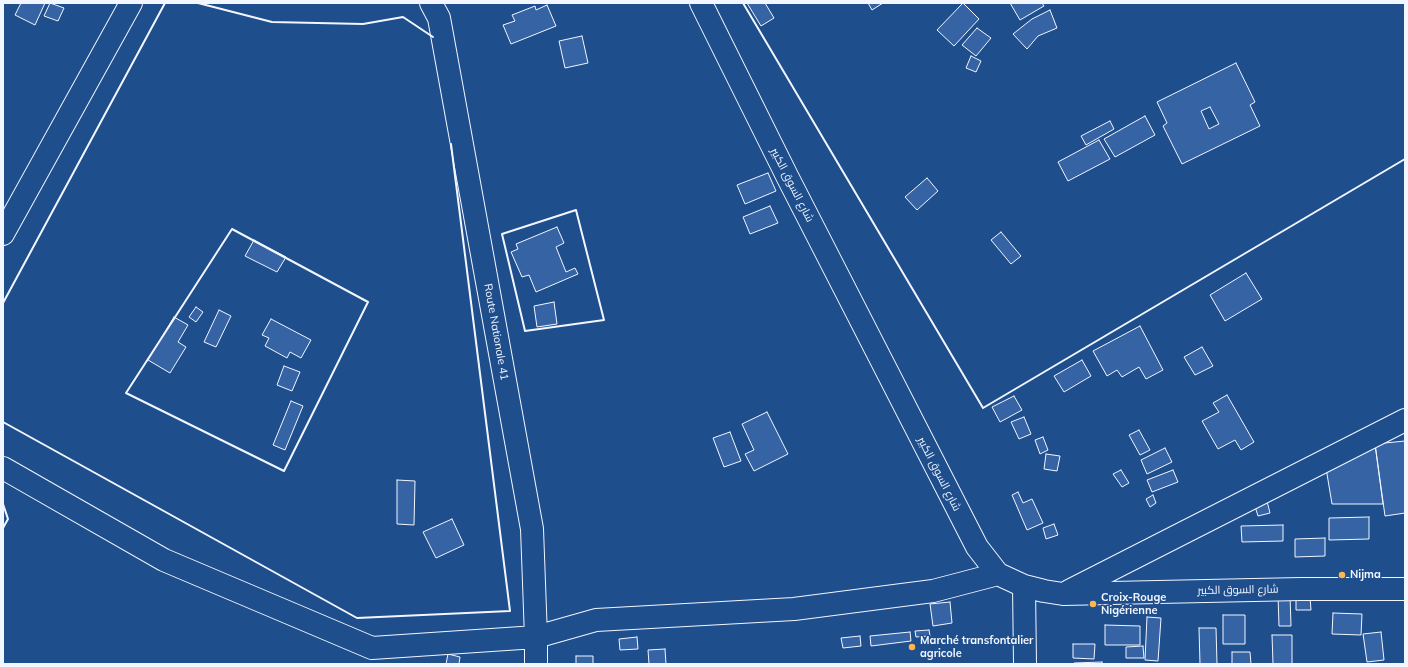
<!DOCTYPE html>
<meta charset="utf-8">
<style>
body{margin:0}
#map{position:relative;width:1408px;height:667px;overflow:hidden;background:#1f4e8c;font-family:Mulish,sans-serif}
canvas{display:block}
.frame{position:absolute;inset:0;border:4px solid #f2f6ff;pointer-events:none}
</style>
<div id="map">
<canvas width="1408" height="667"></canvas>
<div class="frame"></div>
</div>
<script>
const ctx = document.querySelector('canvas').getContext('2d');
ctx.lineJoin = 'round';
function fill(path, color) { ctx.fillStyle = color; ctx.fill(path, 'evenodd'); }
const poly = rows => new Path2D(rows.map(r => 'M' + r).join(''));
function stroke(path, color, width, dash) { ctx.strokeStyle = color; ctx.lineWidth = width; ctx.lineCap = dash ? 'butt' : 'round'; ctx.setLineDash(dash || []); ctx.stroke(path); }
function label(font, color, halo, rows, align = 'center') {
  ctx.font = font + ' Mulish,Cairo,sans-serif'; ctx.lineWidth = 3; ctx.setLineDash([]); ctx.textBaseline = 'middle'; ctx.strokeStyle = halo; ctx.fillStyle = color; for (const [text, x, y, turn = 0] of rows) {
    ctx.save(); ctx.translate(x, y); ctx.rotate((+turn || 0) * Math.PI / 180); ctx.textAlign = isNaN(turn) ? turn : align; if (halo) ctx.strokeText(text, 0, 0); ctx.fillText(text, 0, 0); ctx.restore();
  }
}
const building = poly([
 [21,3,45,3,35,25,15,15,21,3],
 [50,3,64,8,58,21,44,16,50,3],
 [747,3,765,3,774,18,761,26,747,3],
 [868,3,883,3,872,10,868,3],
 [963,3,979,19,954,46,937,30,963,3],
 [1010,3,1042,3,1044,6,1020,20,1010,3],
 [547,5,556,26,511,44,503,25,515,21,512,15,535,6,536,10,547,5],
 [1050,10,1057,28,1038,36,1027,49,1013,34,1032,19,1050,10],
 [977,28,991,38,976,56,962,45,977,28],
 [582,36,588,63,565,68,559,41,582,36],
 [971,56,981,61,976,72,966,68,971,56],
 [1236,63,1255,102,1250,105,1260,126,1182,164,1163,126,1167,123,1157,102,1236,63],
 [1210,107,1219,124,1209,129,1201,111,1210,107],
 [1145,116,1155,135,1115,157,1104,139,1145,116],
 [1110,121,1114,129,1086,145,1081,136,1110,121],
 [1099,140,1110,159,1068,181,1058,162,1099,140],
 [768,173,776,191,745,204,737,185,768,173],
 [927,178,938,191,917,210,905,197,927,178],
 [770,206,778,223,750,234,743,217,770,206],
 [557,227,564,243,556,247,566,272,575,268,578,274,536,292,529,275,522,277,511,252,518,249,516,244,557,227],
 [1001,232,1021,256,1011,264,991,240,1001,232],
 [254,240,286,257,277,272,245,256,254,240],
 [1246,273,1262,299,1225,321,1210,295,1246,273],
 [554,302,557,324,537,327,534,306,554,302],
 [196,307,203,312,196,322,189,317,196,307],
 [219,310,231,316,216,347,204,342,219,310],
 [174,317,188,325,178,342,186,347,170,373,148,360,174,317],
 [271,319,311,340,301,358,290,352,287,358,265,346,269,338,262,335,271,319],
 [1140,326,1163,370,1146,379,1139,367,1122,377,1117,370,1107,376,1093,351,1140,326],
 [1202,347,1213,366,1195,375,1184,357,1202,347],
 [1082,360,1091,376,1064,392,1054,376,1082,360],
 [284,366,300,372,292,391,277,385,284,366],
 [1227,395,1254,442,1241,450,1235,440,1218,449,1202,421,1219,412,1213,403,1227,395],
 [1014,396,1022,410,1000,422,992,407,1014,396],
 [291,401,303,406,285,450,273,445,291,401],
 [767,412,788,454,754,471,745,454,754,450,742,424,767,412],
 [1024,417,1031,434,1019,439,1011,422,1024,417],
 [1139,430,1150,450,1140,455,1129,435,1139,430],
 [730,432,741,461,724,467,713,438,730,432],
 [1043,437,1048,450,1040,454,1035,440,1043,437],
 [1405,441,1405,513,1385,516,1375,444,1405,441],
 [1375,444,1383,504,1332,504,1326,468,1375,444],
 [1165,448,1172,462,1147,474,1141,460,1165,448],
 [1046,454,1060,456,1057,471,1044,469,1046,454],
 [1121,470,1129,483,1122,487,1113,474,1121,470],
 [1173,470,1178,482,1152,492,1147,480,1173,470],
 [397,480,415,481,414,525,397,524,397,480],
 [1018,492,1023,503,1032,499,1043,523,1027,530,1012,495,1018,492],
 [1153,495,1156,503,1150,507,1146,499,1153,495],
 [1266,497,1270,513,1258,516,1253,500,1266,497],
 [1369,517,1369,539,1329,540,1329,518,1369,517],
 [452,519,464,545,436,558,423,532,452,519],
 [1054,524,1058,535,1046,539,1043,528,1054,524],
 [1283,525,1283,541,1242,542,1241,526,1283,525],
 [1325,538,1325,556,1295,557,1295,539,1325,538],
 [1278,595,1290,595,1291,626,1279,626,1278,595],
 [1296,597,1310,597,1311,610,1296,610,1296,597],
 [950,602,952,623,933,626,930,604,950,602],
 [1333,613,1362,614,1361,635,1332,634,1333,613],
 [1223,615,1245,615,1245,644,1223,644,1223,615],
 [1147,617,1161,618,1158,661,1145,660,1147,617],
 [1105,625,1140,626,1140,645,1105,645,1105,625],
 [1199,628,1216,628,1217,664,1200,664,1199,628],
 [929,630,930,636,916,637,915,631,929,630],
 [910,632,911,641,871,646,870,636,910,632],
 [1381,632,1384,660,1367,662,1363,634,1381,632],
 [1272,635,1292,635,1292,664,1273,664,1272,635],
 [860,636,861,646,843,648,841,638,860,636],
 [637,637,638,649,620,650,619,639,637,637],
 [1073,644,1095,644,1094,659,1073,658,1073,644],
 [1143,646,1144,658,1126,658,1126,647,1143,646],
 [665,649,666,664,649,664,648,650,665,649],
 [1232,652,1250,652,1251,664,1232,664,1232,652],
 [448,654,460,657,459,664,446,664,448,654],
 [576,656,593,656,593,664,576,664,576,656],
 [1102,662,1102,664,1074,664,1074,663,1102,662]
]);
const minor = poly([
 [431,3,439,18,532,529,536,637,536,664],
 [701,3,788,178,977,547,998,574,1024,586,1044,591,1063,594,1301,589,1405,589],
 [3,234,131,3],
 [3,468,164,560,372,648,536,637,596,620,794,609,933,591,998,574],
 [1024,586,1025,664],
 [1069,591,1405,420]
]);
const wall = poly([
 [198,3,272,22,363,24,403,17,433,37],
 [743,3,983,408,1405,159],
 [576,210,604,320,525,331,502,234,576,210],
 [232,229,368,302,284,471,126,393,232,229],
 [3,303,165,3],
 [3,422,357,618,510,611,451,144],
 [3,504,8,519,3,528]
]);
const markers = [
 [1342,575,4,"#ffb74d"],
 [1093,604,4,"#ffb74d"],
 [912,647,4,"#ffb74d"]
];
const streetNames = [
 ["شارع السوق الكبير",792,185,63],
 ["Route Nationale 41",496,332,80],
 ["شارع السوق الكبير",939,474,63],
 ["شارع السوق الكبير",1238,590,-1]
];
const poiNames = [
 ["Nijma",1350,575],
 ["Croix-Rouge",1101,598],
 ["Nigérienne",1101,611],
 ["Marché transfontalier",920,641],
 ["agricole",920,654]
];
fill(building, '#3563a3');
stroke(building, '#f2f6ff', 1);
stroke(minor, '#f2f6ff', 24);
stroke(minor, '#1f4e8c', 22);
stroke(wall, '#f2f6ff', 2);
for (const [x, y, r, color] of markers) { const dot = new Path2D(); dot.arc(x, y, r, 0, 2 * Math.PI); ctx.fillStyle = color; ctx.fill(dot); stroke(dot, '#1f4e8c', 1.5); }
label('11px', '#f2f6ff', '#1f4e8c', streetNames);
label('bold 11px', '#f2f6ff', '#1f4e8c', poiNames, 'left');
</script>
